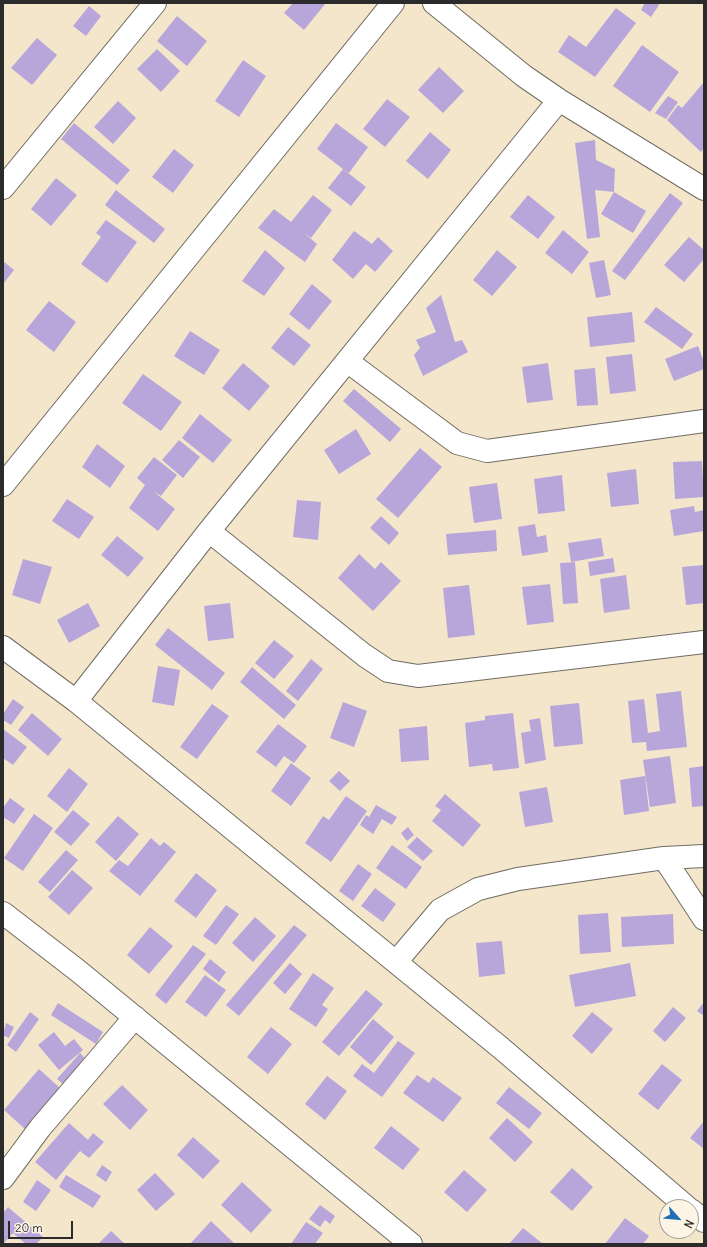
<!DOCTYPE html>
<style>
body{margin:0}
#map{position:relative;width:707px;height:1247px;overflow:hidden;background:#f3e6ca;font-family:Delius,sans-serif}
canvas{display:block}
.frame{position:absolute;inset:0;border:4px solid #2b2b2b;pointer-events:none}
.north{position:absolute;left:659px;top:1199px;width:40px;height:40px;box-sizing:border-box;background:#fcf5e5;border:1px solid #a8a49b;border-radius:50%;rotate:117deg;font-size:11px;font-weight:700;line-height:16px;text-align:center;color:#2b2b2b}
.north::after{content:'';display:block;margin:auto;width:14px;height:18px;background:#1f6fb2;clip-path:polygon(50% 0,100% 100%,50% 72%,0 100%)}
.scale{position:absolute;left:8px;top:1221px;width:65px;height:18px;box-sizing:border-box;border:2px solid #2b2b2b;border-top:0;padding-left:5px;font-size:12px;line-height:14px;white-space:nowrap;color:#2b2b2b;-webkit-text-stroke:3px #fcf5e5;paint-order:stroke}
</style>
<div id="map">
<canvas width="707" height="1247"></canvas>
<div class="frame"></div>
<div class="north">N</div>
<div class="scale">20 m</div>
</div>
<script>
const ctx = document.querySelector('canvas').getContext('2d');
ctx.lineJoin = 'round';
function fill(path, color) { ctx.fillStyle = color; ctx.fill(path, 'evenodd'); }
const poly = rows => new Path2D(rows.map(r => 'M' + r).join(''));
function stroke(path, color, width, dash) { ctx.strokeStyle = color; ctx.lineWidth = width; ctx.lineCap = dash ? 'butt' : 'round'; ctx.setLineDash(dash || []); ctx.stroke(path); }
const building = poly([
 [293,3,326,3,304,30,284,13],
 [645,3,657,3,659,5,651,17,641,10],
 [89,6,101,16,86,36,73,26],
 [616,8,636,23,595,77,558,52,569,35,586,47],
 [177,16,207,41,187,66,157,41],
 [37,38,57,55,32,85,11,68],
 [642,45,679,72,650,112,613,86],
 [157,49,180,71,161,92,137,69],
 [243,60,266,76,239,117,215,101],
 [439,67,464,91,443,113,418,90],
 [704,82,704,148,701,152,667,120,678,105,682,108],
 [668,96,678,102,666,119,655,113],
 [387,99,410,117,385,147,363,129],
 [118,101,136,118,113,144,94,127],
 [74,123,130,170,117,185,61,139],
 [336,123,368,147,349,173,343,169,366,187,351,206,328,188,343,169,317,149],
 [430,132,451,150,428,179,406,161],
 [595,140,596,160,615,169,614,192,646,211,633,233,601,214,614,192,595,190,600,237,587,239,575,143],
 [174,149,194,165,173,193,152,177],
 [56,178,77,195,51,226,31,209],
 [116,190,165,229,154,243,105,205],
 [670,193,683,203,625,280,612,271],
 [313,195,332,210,311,238,303,232,317,244,305,262,258,228,274,209,291,222],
 [528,195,555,217,538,239,510,217],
 [106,220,137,242,107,283,81,264,101,237,96,233],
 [563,230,589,252,572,274,545,253],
 [354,231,372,244,378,237,393,251,375,272,366,264,353,279,332,260],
 [689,237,704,250,704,259,684,282,664,265],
 [265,250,285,268,264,296,242,281],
 [497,250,517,267,492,296,473,280],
 [604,260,611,295,596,298,589,263],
 [3,261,14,270,3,284],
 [312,284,332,301,309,330,289,314],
 [441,295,455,342,462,340,468,352,423,376,414,355,420,348,416,340,436,332,426,308],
 [49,301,76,322,54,352,26,330],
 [656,307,693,334,682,349,644,322],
 [632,312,635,342,590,347,587,317],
 [288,327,311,345,294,366,271,348],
 [190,331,220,350,204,375,174,356],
 [698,346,704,362,704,369,674,381,665,359],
 [632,354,636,391,610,394,606,357],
 [243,363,270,386,249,411,222,388],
 [548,363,553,400,527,403,522,367],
 [595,368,598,405,577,406,574,370],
 [143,374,182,402,161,431,122,403],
 [354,389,401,429,390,442,343,401],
 [200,414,232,440,213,463,182,438],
 [356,429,371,454,339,474,324,450],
 [179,440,200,457,183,478,162,460],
 [97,444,125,466,110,488,82,467],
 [420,448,442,467,398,518,376,499],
 [154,457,177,475,161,496,153,491,175,509,158,531,129,508,145,485,137,478],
 [702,461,704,497,675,499,673,462],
 [636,469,639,504,611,507,607,473],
 [562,475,565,511,538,514,534,479],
 [497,483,502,519,474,523,469,487],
 [67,499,94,517,79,539,52,521],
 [297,500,321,502,318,540,293,537],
 [694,506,695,512,704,510,704,531,674,536,670,510],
 [381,516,399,533,389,545,370,528],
 [535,524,537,537,546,535,548,552,522,556,518,527],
 [496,530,497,551,448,555,446,534],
 [117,536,144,558,128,577,101,555],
 [601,538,604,556,571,562,568,543],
 [359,554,375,569,381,562,401,581,373,611,338,578],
 [613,558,615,572,590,576,588,562],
 [23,559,52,567,40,604,12,595],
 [575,562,578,603,563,604,560,563],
 [704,565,704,603,686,605,682,567],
 [626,575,630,609,604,613,600,579],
 [550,584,554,622,527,625,522,587],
 [469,585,475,635,448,638,443,588],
 [88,603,100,626,69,643,57,620],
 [230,603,234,638,208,641,204,606],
 [168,628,225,673,212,690,155,645],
 [274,640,294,656,274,679,255,663],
 [311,659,323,669,298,701,286,691],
 [158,666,180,670,174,706,152,702],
 [252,667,296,705,284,719,240,682],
 [681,691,687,747,647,751,646,742,632,743,628,701,644,699,648,733,660,731,656,694],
 [13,699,24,707,11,725,3,720,3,714],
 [343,702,367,711,354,747,330,738],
 [579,703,583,744,554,747,550,706],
 [212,704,229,716,197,759,180,747],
 [32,713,62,739,48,756,18,730],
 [513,713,519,768,493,771,492,764,469,767,465,723,485,720,485,716],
 [540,718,546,760,525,764,521,733,531,731,529,720],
 [278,724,307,746,294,763,284,756,276,767,256,752],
 [427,726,429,760,401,762,399,729],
 [3,729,27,747,13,765,3,758],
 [670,756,676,803,650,807,643,760],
 [291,763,311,778,291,806,271,791],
 [704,766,704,806,692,807,689,768],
 [69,768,88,784,67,812,47,796],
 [339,771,350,781,340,791,329,781],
 [645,776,649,811,624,815,620,780],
 [547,787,553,822,525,827,519,792],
 [445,794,481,825,463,847,432,821,441,810,435,806],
 [346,796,367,811,331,862,305,843,323,816,329,820],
 [10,798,25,809,14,824,3,817,3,808],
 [376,805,397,817,392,825,382,819,373,834,360,825,366,815,369,817],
 [73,810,90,824,71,846,54,832],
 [34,814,53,828,23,871,4,858],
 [118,816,139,834,116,861,95,842],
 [408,827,414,835,407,841,401,833],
 [417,837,433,851,423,861,407,847],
 [151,838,160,846,164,842,176,852,140,896,109,871,119,860,128,866],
 [392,845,422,867,406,889,376,868],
 [66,850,78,860,50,892,38,882],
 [358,864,372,874,353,901,339,891],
 [72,870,93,888,69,915,48,897],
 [196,873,217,890,196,918,174,901],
 [375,888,396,904,383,922,361,906],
 [226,905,239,914,216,945,203,936],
 [608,913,611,952,580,954,578,915],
 [673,914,674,944,622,947,621,917],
 [255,917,276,936,253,962,232,943],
 [294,925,307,935,239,1016,226,1005],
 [150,927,173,946,149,974,127,955],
 [502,941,505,974,479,977,476,943],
 [193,945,206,954,166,1004,155,995],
 [210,959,226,972,219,982,203,969],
 [290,963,302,974,285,994,273,983],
 [630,963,636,996,575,1007,569,975],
 [313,973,334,988,322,1005,328,1009,316,1027,289,1009],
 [205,975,226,990,206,1017,185,1002],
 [366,990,383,1004,339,1056,322,1042],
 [704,1002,704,1016,697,1011],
 [58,1003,103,1032,96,1044,51,1015],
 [673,1007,686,1018,665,1042,653,1031],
 [30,1012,39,1019,16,1052,7,1045],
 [592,1012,613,1029,592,1054,572,1036],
 [373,1019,394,1037,371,1065,350,1047],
 [6,1023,14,1027,9,1038,3,1035],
 [271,1027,292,1044,268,1074,247,1057],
 [54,1032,65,1046,74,1039,83,1050,59,1070,38,1045],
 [398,1041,415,1053,382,1097,353,1076,362,1064,374,1073],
 [80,1053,86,1059,64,1085,57,1079],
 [662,1064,682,1080,658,1110,638,1094],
 [39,1069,60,1088,25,1129,4,1110],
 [417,1075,429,1083,433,1077,462,1098,443,1122,403,1093],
 [327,1076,347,1091,325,1120,305,1104],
 [122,1085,148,1110,130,1130,103,1104],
 [509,1087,542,1113,529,1129,496,1103],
 [507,1118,533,1142,515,1162,489,1138],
 [704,1121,704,1149,690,1138],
 [69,1123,88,1140,93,1133,104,1142,89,1158,80,1151,56,1180,35,1162],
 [391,1126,420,1149,403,1170,374,1148],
 [193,1137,220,1161,203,1179,177,1155],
 [102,1165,112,1172,106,1182,96,1175],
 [572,1168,593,1187,572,1211,550,1192],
 [464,1170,487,1190,467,1212,444,1192],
 [155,1173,175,1194,156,1211,137,1190],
 [66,1175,101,1196,93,1208,59,1187],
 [37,1180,51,1190,36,1211,23,1202],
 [242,1182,272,1210,251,1233,221,1205],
 [320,1205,335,1216,330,1224,325,1220,320,1227,309,1219],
 [8,1207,43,1237,36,1244,26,1244,13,1233,3,1244,3,1213],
 [625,1218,649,1236,643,1244,605,1244],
 [211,1221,235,1244,190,1244],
 [306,1222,323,1233,315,1244,291,1244],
 [523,1228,543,1244,509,1244],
 [111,1231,125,1244,98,1244]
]);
const street = poly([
 [434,3,524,76,559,100,704,189],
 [3,188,155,3],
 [347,361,457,443,487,451,704,421],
 [3,485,393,3],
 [209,531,364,655,388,671,418,676,704,642],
 [3,647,76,701,501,1048,687,1207],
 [76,701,209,531,559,100],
 [664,858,704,919],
 [3,913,77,970,411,1244],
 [396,962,440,910,478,889,518,879,664,858,704,856],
 [3,1178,40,1128,135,1017],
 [691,1210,704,1221]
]);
fill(building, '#b8a6db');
stroke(street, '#716c63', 24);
stroke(street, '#fff', 22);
</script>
